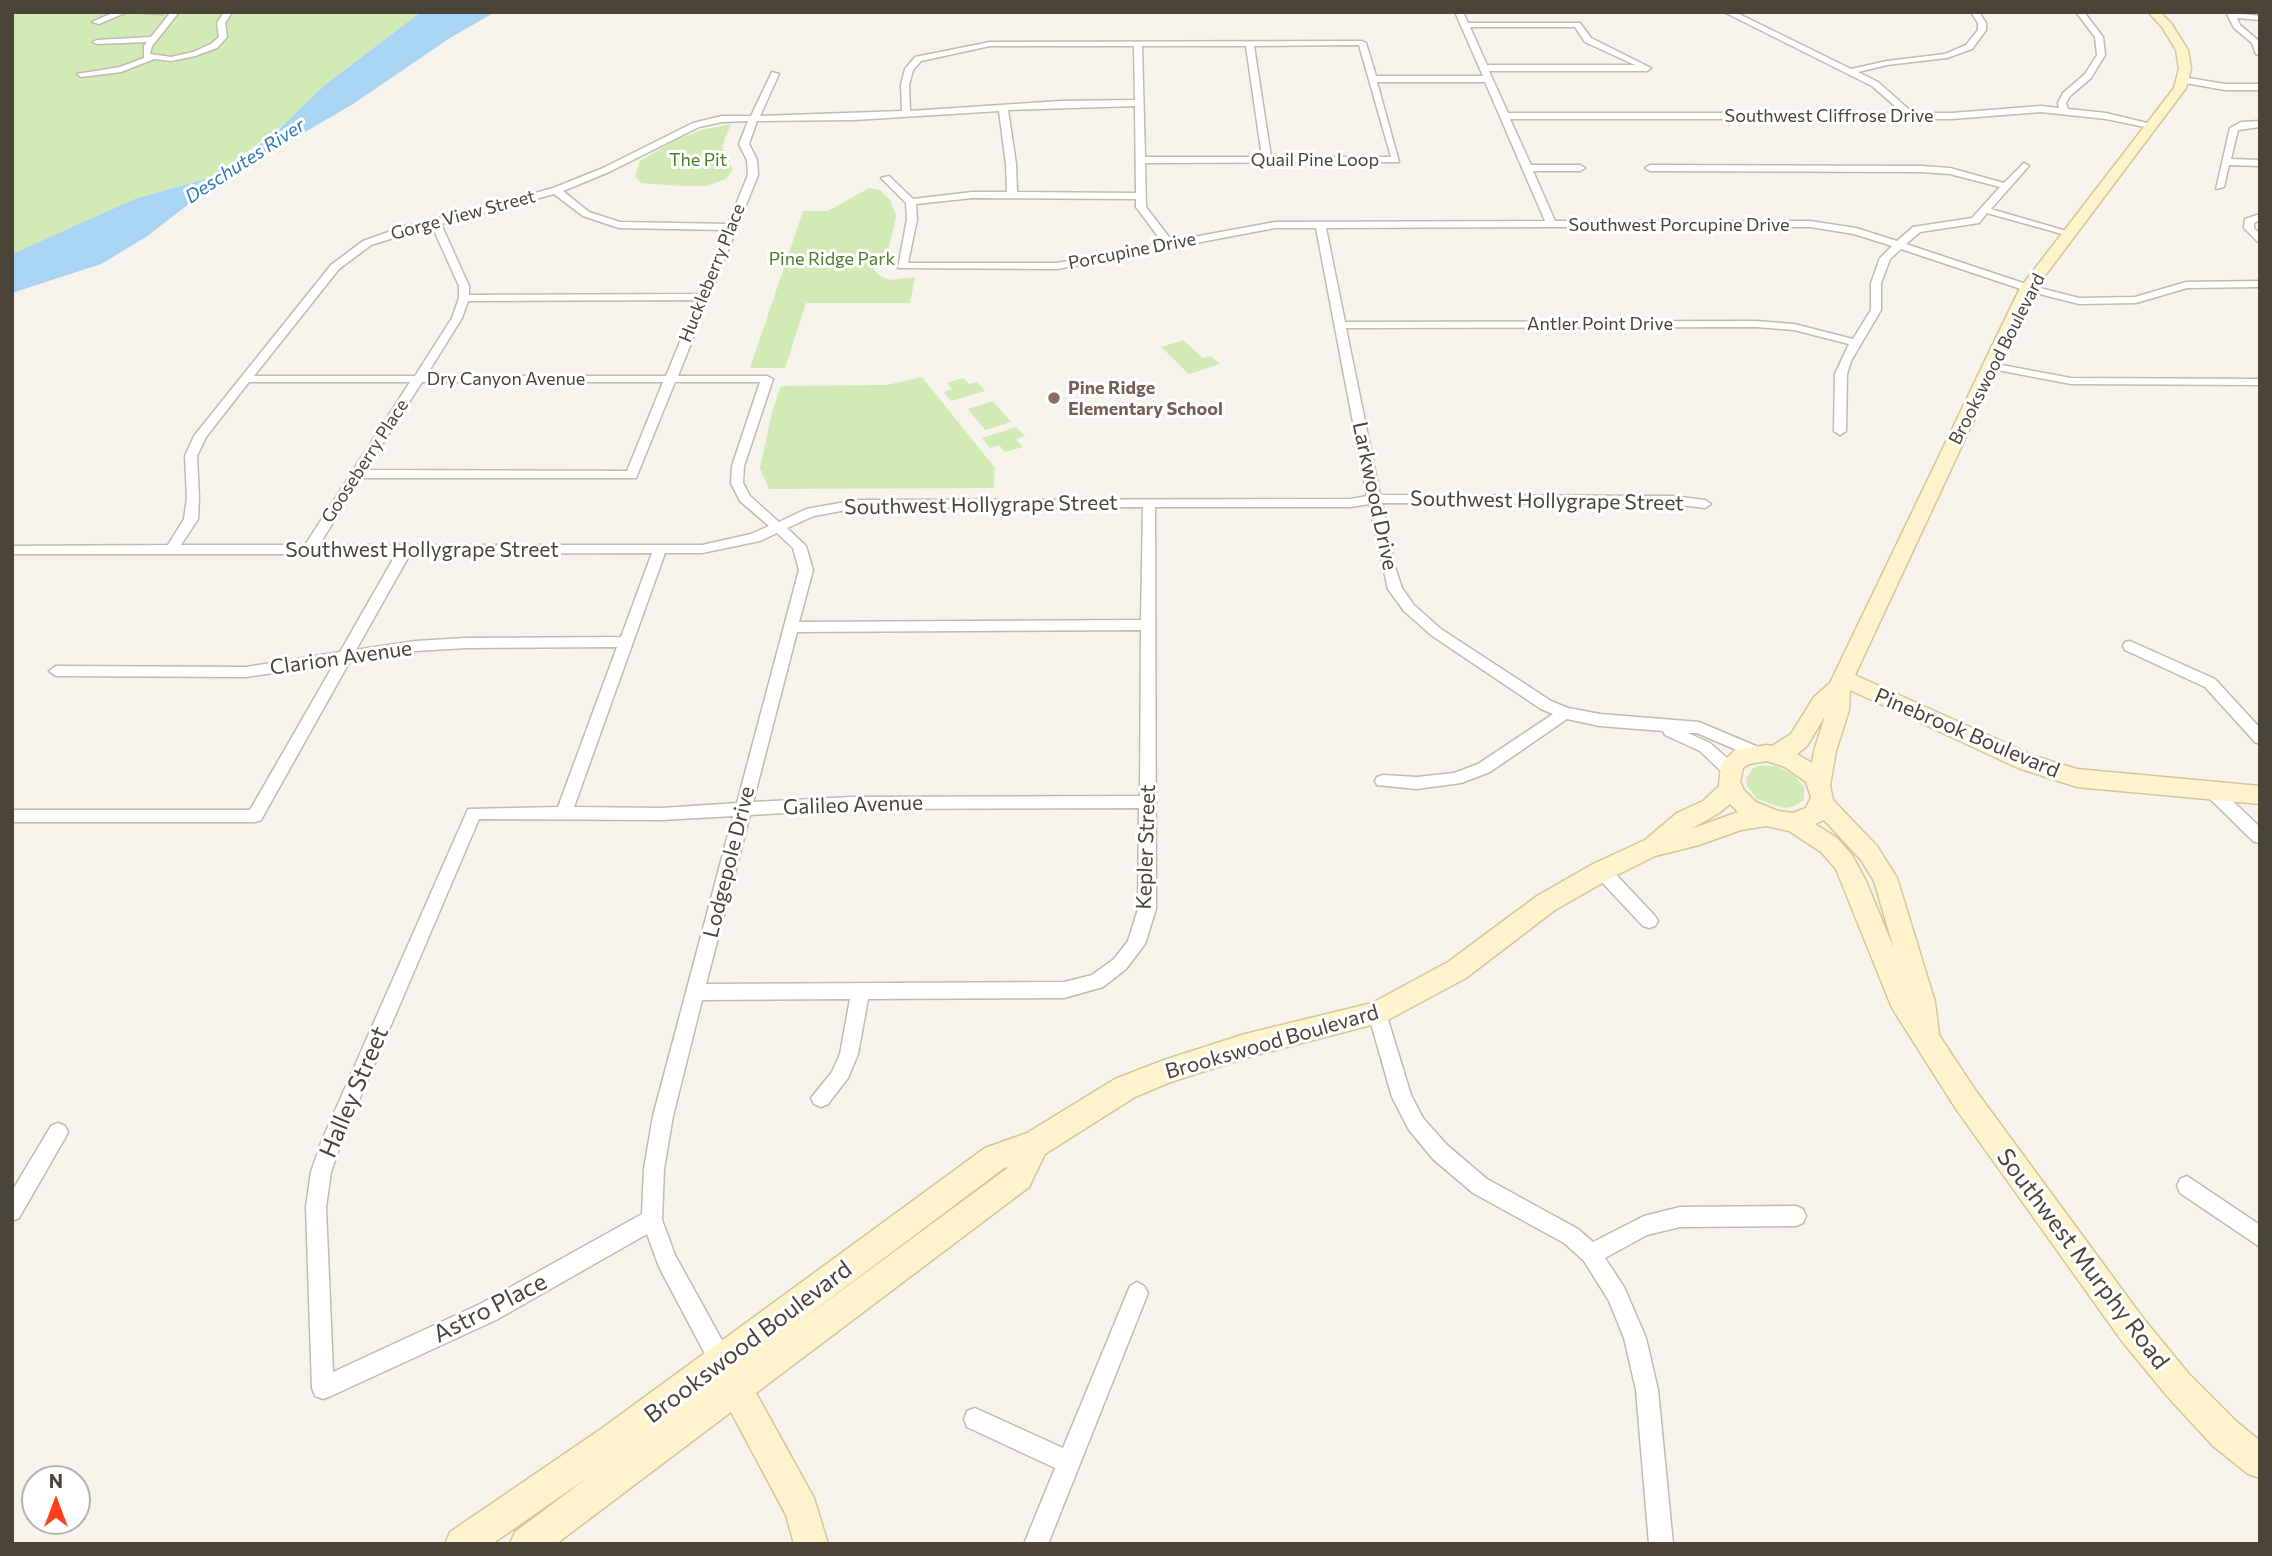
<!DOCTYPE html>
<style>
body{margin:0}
#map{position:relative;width:2272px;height:1556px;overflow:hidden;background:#f6f3ec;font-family:Commissioner,sans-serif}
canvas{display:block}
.frame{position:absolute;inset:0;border:14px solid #4b4439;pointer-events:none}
.north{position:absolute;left:21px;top:1465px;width:70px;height:70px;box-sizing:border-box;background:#fff;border:2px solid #b7b4b0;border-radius:50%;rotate:0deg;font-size:19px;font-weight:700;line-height:28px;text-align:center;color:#4b4439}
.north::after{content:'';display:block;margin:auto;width:24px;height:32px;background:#fc3f1d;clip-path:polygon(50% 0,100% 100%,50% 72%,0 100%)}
</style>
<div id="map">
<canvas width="2272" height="1556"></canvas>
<div class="frame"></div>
<div class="north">N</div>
</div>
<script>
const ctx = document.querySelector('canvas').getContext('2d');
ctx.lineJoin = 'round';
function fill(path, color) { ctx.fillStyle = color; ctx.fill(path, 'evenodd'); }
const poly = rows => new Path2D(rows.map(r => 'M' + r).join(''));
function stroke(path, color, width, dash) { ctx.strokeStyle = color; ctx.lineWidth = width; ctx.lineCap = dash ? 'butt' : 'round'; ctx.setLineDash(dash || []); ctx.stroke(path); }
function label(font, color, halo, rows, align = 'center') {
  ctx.font = font + ' Commissioner,sans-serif'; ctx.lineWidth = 6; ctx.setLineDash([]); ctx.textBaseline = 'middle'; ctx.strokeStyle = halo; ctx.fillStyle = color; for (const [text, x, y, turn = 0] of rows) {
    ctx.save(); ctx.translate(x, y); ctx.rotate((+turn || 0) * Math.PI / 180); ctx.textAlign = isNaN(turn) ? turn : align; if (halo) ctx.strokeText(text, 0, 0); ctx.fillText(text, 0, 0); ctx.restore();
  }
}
const green = poly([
 [12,12,421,12,326,84,292,118,213,177,137,198,12,254],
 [731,124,722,146,733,170,726,179,707,186,680,186,641,183,635,176,640,161,676,140,701,130],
 [869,188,880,190,890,200,896,216,887,256,877,262,874,270,880,276,890,280,915,277,910,303,806,303,785,368,750,368,803,211,828,211],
 [1183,340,1203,358,1211,356,1220,364,1189,374,1161,347],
 [922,377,995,468,994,488,769,489,760,468,772,412,781,386,887,385],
 [963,378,969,384,977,382,985,391,951,401,944,392,952,389,947,383],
 [993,401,1011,422,985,430,968,409],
 [1016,427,1025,436,1016,439,1023,447,1005,452,999,445,990,448,982,438],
 [1758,766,1776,766,1793,774,1804,787,1804,800,1792,807,1784,808,1757,799,1747,786,1746,779,1752,769]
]);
const water = poly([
 [421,12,495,12,450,38,353,104,211,187,146,237,101,264,12,293,12,254,137,198,213,177,273,135,326,84]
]);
const street = poly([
 [115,12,127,12,99,24,92,22,115,12],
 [127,12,166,12,162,14,127,12],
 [171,12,179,12,152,46,150,54,171,57,193,52,211,44,219,37,217,23,224,12,232,12,225,23,227,37,217,48,195,56,171,61,154,59,121,72,81,77,77,74,120,67,144,58,144,46,147,42,97,44,93,42,97,40,151,37,171,12],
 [1455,12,1463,12,1468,23,1580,23,1591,38,1651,68,1647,71,1489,71,1508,113,1903,113,1872,86,1724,12,1735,12,1851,69,1887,61,1945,54,1966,45,1978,30,1978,23,1971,12,1979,12,1986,23,1986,30,1972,49,1947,58,1887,65,1858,72,1878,82,1913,113,1952,113,2041,106,2059,108,2058,103,2063,93,2085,74,2097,55,2095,37,2076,12,2084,12,2103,37,2105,55,2091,78,2070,96,2066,103,2068,109,2106,113,2155,125,2155,129,2106,119,2041,112,1952,119,1510,119,1531,165,1580,165,1585,168,1580,171,1533,171,1555,221,1810,221,1856,228,1897,241,1913,227,1972,218,2000,187,1950,174,1921,172,1650,171,1645,168,1650,165,1921,166,1950,168,2004,183,2024,163,2029,166,2027,168,1991,209,2073,233,2073,237,1987,213,1979,223,1920,232,1906,244,2032,286,2079,298,2135,297,2186,282,2260,281,2260,287,2187,288,2136,303,2079,304,2024,290,1901,249,1890,259,1881,283,1881,310,1851,361,1847,374,1846,431,1840,435,1834,431,1835,374,1849,344,1794,330,1756,327,1346,328,1380,495,1672,496,1705,500,1711,504,1705,508,1672,504,1382,503,1395,567,1402,588,1414,605,1441,629,1551,701,1568,708,1600,714,1699,722,1763,749,1766,753,1763,757,1753,757,1697,733,1688,733,1710,743,1736,766,1738,770,1736,774,1730,776,1724,774,1700,751,1665,735,1663,731,1600,726,1567,719,1490,772,1461,783,1417,789,1377,785,1375,781,1377,777,1383,775,1417,777,1454,773,1478,764,1553,714,1541,709,1431,635,1404,611,1388,589,1369,504,1351,507,1155,507,1156,909,1145,944,1126,969,1103,987,1064,998,868,999,858,1054,848,1078,828,1104,821,1107,814,1104,811,1098,832,1072,840,1054,850,999,702,1000,673,1116,664,1169,662,1220,675,1255,729,1353,732,1361,729,1369,721,1372,713,1369,659,1267,647,1234,496,1320,331,1396,323,1399,315,1396,312,1388,306,1207,311,1172,322,1140,468,809,558,807,617,647,466,648,415,651,350,661,261,820,255,822,12,822,12,810,250,810,334,664,246,677,56,676,49,671,56,666,246,667,340,652,396,554,12,554,12,546,168,545,184,519,187,498,185,456,194,436,331,265,363,241,408,225,468,212,553,188,603,168,693,123,722,116,751,116,772,72,779,74,760,116,902,111,901,85,905,69,915,57,990,42,1362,41,1366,43,1376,76,1483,76,1455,12],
 [1470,27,1575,27,1585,42,1635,65,1487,65,1470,27],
 [1359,45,1391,157,1271,157,1254,46,1359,45],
 [990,46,1134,46,1135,100,1061,101,910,111,909,85,913,70,921,61,990,46],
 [1142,46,1246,46,1262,157,1145,157,1142,46],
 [1377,82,1485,82,1545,221,1275,222,1172,241,1146,207,1145,163,1399,162,1377,82],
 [1135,106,1136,193,1017,192,1016,164,1008,110,1135,106],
 [999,111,1006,164,1007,192,972,192,913,199,889,176,881,178,906,203,907,219,898,268,1057,269,1275,228,1316,228,1367,496,1351,499,857,500,806,509,779,522,750,496,743,483,744,466,773,379,767,376,678,376,758,175,757,160,749,144,757,121,854,120,999,111],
 [748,121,739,144,747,160,748,175,728,224,620,222,589,212,563,191,609,172,699,127,722,122,748,121],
 [554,194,583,216,619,228,726,230,700,294,469,295,469,286,441,224,554,194],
 [972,198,1136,199,1136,207,1163,243,1057,263,908,263,917,219,916,204,972,198],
 [432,226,459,286,459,298,452,318,415,376,254,376,339,269,371,245,432,226],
 [1554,227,1810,227,1854,234,1892,246,1880,258,1871,283,1871,310,1853,339,1794,324,1756,321,1345,322,1326,228,1554,227],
 [697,300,666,376,426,376,462,318,468,301,697,300],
 [249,382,410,382,305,545,181,545,198,519,199,498,197,456,206,437,249,382],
 [422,382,663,382,627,471,366,470,422,382],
 [675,382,760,382,732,466,731,483,740,501,769,526,751,534,702,545,319,545,361,478,636,478,675,382],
 [1143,507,1141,620,799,622,813,570,806,546,787,528,814,516,857,508,1143,507],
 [777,533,793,548,799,570,737,803,662,808,574,807,665,553,702,553,760,541,777,533],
 [652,553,621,637,466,638,415,641,356,650,410,554,652,553],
 [1141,630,1140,796,851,797,753,802,797,632,1141,630],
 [1139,808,1138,909,1128,941,1114,959,1092,975,1064,982,706,984,750,815,851,809,1139,808],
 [733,816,653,1116,644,1169,642,1214,480,1304,333,1372,326,1207,331,1172,342,1140,479,819,662,820,733,816],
 [2226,12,2260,16,2260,20,2237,18,2240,25,2260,42,2260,56,2256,54,2252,43,2234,28,2226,12],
 [2183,77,2225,84,2260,84,2260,90,2225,90,2180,82,2180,78,2183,77],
 [2260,121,2260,127,2238,130,2231,159,2260,160,2260,166,2229,165,2224,187,2216,189,2230,128,2241,122,2260,121],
 [2260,214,2260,220,2254,223,2254,228,2260,234,2260,244,2244,228,2245,219,2260,214],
 [1991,363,2071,378,2260,379,2260,385,2071,384,1987,368,1985,366,1991,363],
 [2130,641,2215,679,2260,728,2260,744,2255,742,2205,687,2125,650,2123,646,2125,642,2130,641],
 [2212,785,2218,787,2260,827,2260,843,2254,842,2206,795,2204,791,2206,787,2212,785],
 [1602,864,1608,866,1655,916,1658,921,1655,926,1649,928,1643,926,1596,876,1594,871,1596,866,1602,864],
 [1377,1005,1383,1007,1386,1013,1411,1095,1423,1118,1447,1145,1487,1179,1578,1229,1593,1242,1644,1216,1680,1207,1796,1206,1803,1209,1806,1216,1803,1223,1796,1226,1680,1227,1647,1235,1605,1258,1624,1287,1646,1338,1658,1390,1673,1544,1649,1544,1636,1390,1624,1338,1609,1301,1584,1261,1564,1243,1473,1193,1433,1159,1409,1130,1392,1097,1368,1013,1371,1007,1377,1005],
 [58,1123,65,1126,68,1132,65,1138,19,1218,12,1221,12,1191,51,1126,58,1123],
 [2187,1176,2260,1225,2260,1247,2180,1193,2177,1186,2180,1179,2187,1176],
 [1137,1282,1144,1286,1148,1293,1048,1544,1024,1544,1055,1468,967,1427,964,1419,967,1411,975,1408,1063,1448,1130,1286,1137,1282]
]);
const secondary = poly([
 [2148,12,2160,12,2171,23,2188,50,2191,69,2186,88,2035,289,1855,675,2034,756,2077,769,2260,786,2260,804,2077,787,2018,768,1850,690,1849,710,1836,751,1830,785,1833,800,1877,846,1897,878,1935,1002,1939,1035,1976,1091,2143,1318,2189,1374,2237,1422,2260,1441,2260,1478,2248,1474,2213,1446,2167,1396,2121,1340,1956,1109,1892,1008,1836,869,1821,852,1789,831,1766,826,1741,830,1699,845,1655,856,1611,878,1555,910,1466,978,1386,1021,1245,1058,1168,1083,1135,1097,1045,1154,1029,1187,756,1393,814,1498,828,1544,794,1544,786,1515,731,1412,556,1544,510,1544,515,1532,591,1475,492,1544,445,1544,450,1532,601,1429,985,1148,1027,1133,1115,1079,1164,1060,1245,1034,1372,1003,1448,962,1537,896,1593,864,1645,840,1677,813,1703,801,1719,786,1721,764,1735,750,1767,745,1772,746,1791,734,1814,697,1830,683,2020,288,2174,88,2179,69,2176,50,2162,27,2148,12],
 [1825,716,1814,751,1812,763,1797,754,1807,746,1825,716],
 [1767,761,1785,767,1806,782,1811,797,1806,808,1793,813,1778,811,1756,802,1744,790,1740,782,1743,768,1749,764,1767,761],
 [1730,804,1738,812,1691,829,1719,813,1730,804],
 [1824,820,1861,860,1874,881,1894,949,1866,881,1852,855,1837,838,1815,824,1824,820],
 [1009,1167,784,1333,1004,1168,1009,1167]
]);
const markers = [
 [1054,398,7,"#8d6e63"]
];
const farStreetnames = [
 ["Southwest Cliffrose Drive",1829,116],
 ["Quail Pine Loop",1315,160],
 ["Gorge View Street",463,215,-15],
 ["Southwest Porcupine Drive",1679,225],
 ["Porcupine Drive",1132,251,-11],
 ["Huckleberry Place",712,273,-68],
 ["Antler Point Drive",1600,324],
 ["Brookswood Boulevard",1997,359,-63],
 ["Dry Canyon Avenue",506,379],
 ["Gooseberry Place",365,461,-57]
];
const farParknames = [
 ["The Pit",698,160],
 ["Pine Ridge Park",832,259]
];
const farEducationnames = [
 ["Pine Ridge",1068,388],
 ["Elementary School",1068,409]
];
const farWaternames = [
 ["Deschutes River",245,161,-33]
];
const streetNames = [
 ["Larkwood Drive",1375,496,78],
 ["Southwest Hollygrape Street",1547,501,1],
 ["Southwest Hollygrape Street",981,505,-1],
 ["Southwest Hollygrape Street",422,550],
 ["Clarion Avenue",341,658,-8],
 ["Pinebrook Boulevard",1967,733,23],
 ["Galileo Avenue",853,805,-2],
 ["Kepler Street",1146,847,-88],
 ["Lodgepole Drive",729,862,-76],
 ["Brookswood Boulevard",1272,1042,-16]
];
const nearStreetnames = [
 ["Halley Street",354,1092,-67],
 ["Southwest Murphy Road",2083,1259,53],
 ["Astro Place",490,1308,-27],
 ["Brookswood Boulevard",748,1342,-37]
];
fill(green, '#d2eab5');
fill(water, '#a9d4f2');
stroke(street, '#c2bbae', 3);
stroke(secondary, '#d6c79b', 3);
fill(street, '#fff');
fill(secondary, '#fff3cd');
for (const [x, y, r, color] of markers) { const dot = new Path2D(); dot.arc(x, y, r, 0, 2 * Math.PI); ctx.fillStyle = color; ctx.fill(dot); stroke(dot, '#fff', 2.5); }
label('18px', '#4b4439', '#fff', farStreetnames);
label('18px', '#4a7f2a', '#fff', farParknames);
label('bold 18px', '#785e54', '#fff', farEducationnames, 'left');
label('italic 19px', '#2e7ab2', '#fff', farWaternames);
label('21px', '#4b4439', '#fff', streetNames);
label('24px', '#4b4439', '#fff', nearStreetnames);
</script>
